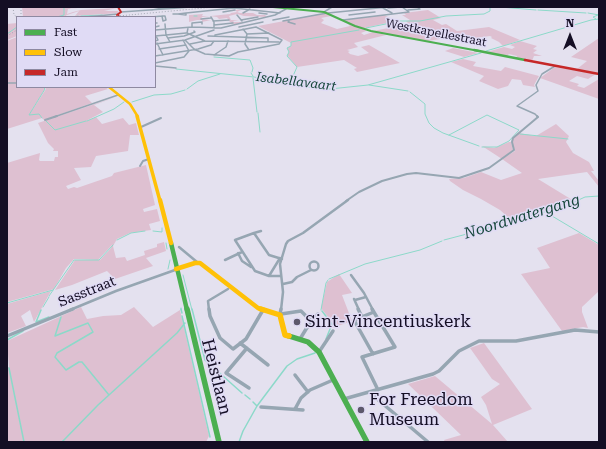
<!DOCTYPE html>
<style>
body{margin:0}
#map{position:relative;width:606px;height:449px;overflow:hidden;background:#e4e1ef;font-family:"Roboto Serif",serif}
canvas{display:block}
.frame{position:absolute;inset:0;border:8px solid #140e24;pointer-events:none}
.legend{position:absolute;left:16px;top:16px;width:140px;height:72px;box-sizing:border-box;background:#e0dbf5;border:1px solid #8e89a1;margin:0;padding:5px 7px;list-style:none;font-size:12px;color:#140e24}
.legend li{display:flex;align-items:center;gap:8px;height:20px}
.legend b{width:20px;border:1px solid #8e89a1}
.north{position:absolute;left:550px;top:16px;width:40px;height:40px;-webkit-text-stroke:3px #e0dbf5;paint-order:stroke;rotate:0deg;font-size:11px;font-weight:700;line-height:16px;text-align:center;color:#140e24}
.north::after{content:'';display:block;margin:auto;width:14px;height:18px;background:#140e24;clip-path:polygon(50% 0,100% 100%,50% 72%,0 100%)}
</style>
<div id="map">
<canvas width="606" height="449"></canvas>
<div class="frame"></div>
<ul class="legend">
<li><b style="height:5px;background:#4caf50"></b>Fast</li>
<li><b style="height:5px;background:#ffc107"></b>Slow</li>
<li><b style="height:5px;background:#c62828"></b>Jam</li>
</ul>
<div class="north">N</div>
</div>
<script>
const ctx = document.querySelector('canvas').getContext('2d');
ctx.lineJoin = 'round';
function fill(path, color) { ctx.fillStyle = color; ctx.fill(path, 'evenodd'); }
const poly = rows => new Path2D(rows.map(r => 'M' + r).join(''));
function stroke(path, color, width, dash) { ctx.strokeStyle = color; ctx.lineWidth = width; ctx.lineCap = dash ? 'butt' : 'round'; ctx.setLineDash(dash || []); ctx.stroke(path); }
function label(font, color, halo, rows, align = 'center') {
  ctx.font = font + ' "Roboto Serif",serif'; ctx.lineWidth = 3; ctx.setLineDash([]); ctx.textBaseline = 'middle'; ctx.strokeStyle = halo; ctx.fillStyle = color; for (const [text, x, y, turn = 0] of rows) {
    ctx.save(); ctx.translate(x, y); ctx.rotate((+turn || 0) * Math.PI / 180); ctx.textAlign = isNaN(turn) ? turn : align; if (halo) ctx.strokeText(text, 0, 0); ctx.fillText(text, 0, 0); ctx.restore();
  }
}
const green = poly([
 [22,7,71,7,70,9,84,7,68,9,67,14,73,12,81,10,117,8,104,11,118,11,119,13,75,16,79,11,67,15,64,17,23,17],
 [235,10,241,10,237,12,240,13,253,13,257,15,265,15,267,17,244,16,237,14,229,16,231,20,239,20,233,21,234,22,244,22,236,25,230,22,227,18,219,19,217,17,209,16,202,17,201,19,211,20,202,22,202,20,197,20,189,22,189,15,203,14,202,16,211,16,230,14,231,13,237,12],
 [428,10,441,18,433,20,442,25,446,24,457,31,489,27,520,40,503,46,499,42,491,38,492,37,490,36,467,39,458,36,428,41,373,31,409,24,406,21,410,20,402,15,406,15,404,13],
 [326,13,331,16,321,18,324,20,321,23,337,29,350,26,344,20,384,15,396,21,364,28,366,31,361,33,364,35,373,32,386,35,354,43,358,47,347,50,350,51,348,52,350,54,358,56,369,53,361,47,369,45,400,63,357,72,354,69,357,68,344,60,297,67,287,55,289,52,287,48,291,46,291,43,258,26],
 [17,23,17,36,7,40,7,24],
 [17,37,17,87,43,87,45,89,29,115,46,89,44,87,105,87,108,89,85,96,92,103,44,120,42,118,7,129,7,41],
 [599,38,599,73,577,69,587,61,571,57],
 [520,41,537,46,533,49,537,50,533,53,542,56,534,56,532,61,516,58,517,56,509,54,507,56,487,52,504,47,512,49,515,47,510,45],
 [453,48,478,53,464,57,445,51],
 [463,59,476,62,473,66,501,71,505,67,539,76,534,85,535,87,523,85,521,80,512,79,508,86,498,89,479,81,484,76,451,62],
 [555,67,596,74,588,79,577,76,569,81,579,84,577,86,584,88,599,79,599,99,540,78],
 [116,97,94,105,103,112,86,121,96,117,102,124,123,118,129,125,136,123,139,135,130,135,128,151,96,156,91,167,74,168,81,180,66,186,68,189,74,187,77,188,112,176,114,173,146,165,155,205,143,209,144,212,157,209,160,221,149,224,151,230,130,233,117,239,113,246,116,258,125,257,127,261,145,255,144,251,157,247,157,244,164,242,166,251,146,258,153,266,115,279,107,271,72,285,55,290,75,260,100,260,111,248,112,245,98,260,74,259,66,268,54,289,7,302,7,163,40,153,39,160,40,161,54,161,55,157,58,157,58,151,53,151,54,149,48,143,38,123],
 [556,124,569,136,566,142,573,153,589,162,594,171,591,171,599,181,599,187,587,172,538,179,574,201,530,215,510,219,500,210,481,199,463,190,450,181,449,179,464,178,481,172,501,180,522,173,502,159,515,151,512,142,513,139,519,133,536,136],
 [509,142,511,142,513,150,502,159,482,146,494,148],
 [579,233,599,245,599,291,582,307,582,312,588,328,583,327,562,331,521,274,550,268,537,248],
 [339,274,352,293,342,295,352,321,332,328,332,322,321,308,327,282],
 [51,291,34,322,30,310,21,316,26,326,7,333,7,304],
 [81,307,87,319,103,316,121,315,134,307,153,327,180,310,209,436,206,442,7,442,7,368,9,367,7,341],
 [484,343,532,409,493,425,508,442,445,442,444,440,461,435,408,384,435,376,492,424,486,405,481,397,500,384,492,379,470,348]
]);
const streamFar1 = poly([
 [500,7,536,10],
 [538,10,586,13],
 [588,13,599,15],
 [81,16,102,15],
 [194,16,197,16],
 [57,17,64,15,64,7],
 [75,17,78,16],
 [596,19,593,17,598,15],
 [366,28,400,21,420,21,446,16,484,14,490,11,490,7],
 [7,34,17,27],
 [486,51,591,20,599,19],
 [214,57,250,60,253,68,252,72],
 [176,69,254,77,314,88,330,89,368,85,481,53],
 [251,73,253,76],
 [293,76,297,67,287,56,289,52,287,48,291,46,291,42,359,30],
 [253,78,257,112],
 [289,82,293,76],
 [369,85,408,91],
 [187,89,198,81,220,74],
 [410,92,425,104,425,114,429,123,434,128,443,133,479,146],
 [132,102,154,95,171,94,185,90],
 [258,113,260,132],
 [42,118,39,114,29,115,45,89,43,87],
 [46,121,55,130,86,121],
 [87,121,114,109,124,102],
 [520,134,568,139],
 [449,135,487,115,519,130,509,141,497,147,482,147],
 [547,213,599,244],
 [153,231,162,232,162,228],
 [117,240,131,233,145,231],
 [444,240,486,229,508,220,535,215,572,203,585,197,599,196],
 [166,243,167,249],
 [168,269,170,260],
 [183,275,192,310],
 [329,279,365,264,420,250,442,241],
 [49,296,74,260,99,260,113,245],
 [7,303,53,290],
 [43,307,49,297],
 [181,308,181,310],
 [321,310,326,283,328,280]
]);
const stream = poly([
 [181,309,182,313],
 [192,309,205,360,242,393],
 [41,310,36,322,49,317],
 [322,311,332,324,326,339],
 [182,316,210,437],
 [61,317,55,336,88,323,93,332,57,353,55,357,66,370,79,362,82,362,109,395],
 [7,340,23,331],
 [9,368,24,442],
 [245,395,250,399],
 [253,402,257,406],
 [62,442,98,405,177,333,185,323],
 [239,442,243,431,257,406,287,366,297,359,315,353]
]);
const streetFar3 = poly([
 [196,7,205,7],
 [383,8,392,13],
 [388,8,401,7],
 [152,10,168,7],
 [408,10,420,9,417,7],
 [121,12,192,7],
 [223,12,235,10],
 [324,12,332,7],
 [186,13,186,15,178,14,186,13],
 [186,13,234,8,280,13],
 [243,13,250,9],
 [259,13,267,14],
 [328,13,388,7],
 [173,14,178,14],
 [237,15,242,21],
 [349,15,375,12],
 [162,16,165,16,166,20,163,21,162,16],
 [86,17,118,14],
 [151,17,162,16],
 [211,17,214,22,214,28],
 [201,19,211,18],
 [241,20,258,17],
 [273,20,289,17],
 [343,20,409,12,402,7],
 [213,21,229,20],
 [283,21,327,13],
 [289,21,288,22,295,24],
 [155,23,157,23],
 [165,24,166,35,170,42],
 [214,25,233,23],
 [155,27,159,26],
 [192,27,192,23,202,22,202,24],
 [239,27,263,22],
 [188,28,187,33,205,41,279,42],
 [243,29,247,34,245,44,249,50],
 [155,30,192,27,221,28,275,15,286,9],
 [247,34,269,33],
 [166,35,186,33],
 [155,36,166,35],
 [208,36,268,38,268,41],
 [168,38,184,36,195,32,194,31],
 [183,40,189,51],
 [185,40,195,50],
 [155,41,158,40,156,36],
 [157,43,163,55],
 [155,44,185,40,214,30],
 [190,44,205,41],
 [159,49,186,45],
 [196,50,205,54,229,56,238,52,279,44,282,40,256,27,215,35],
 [214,55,226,47,228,41],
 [155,56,198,49,211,45,214,41],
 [155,63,184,57,189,51],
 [155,66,176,68],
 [7,83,17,83],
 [54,117,118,95],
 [538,117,535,114,517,106,538,91,536,85,542,74,555,66]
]);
const streetFar2 = poly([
 [45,120,57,116],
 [141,127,161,118],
 [140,166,143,161,149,159],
 [346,201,359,192,382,181,407,174,416,173,459,178,489,168,514,150,512,142,513,138,538,117,537,116]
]);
const streetFar1 = poly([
 [254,233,261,231],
 [179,247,197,262],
 [238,253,242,261,251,267],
 [225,260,242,252],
 '309.5 266a4.5 4.5 0 1 1 9 0a4.5 4.5 0 1 1-9 0Z',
 [351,275,364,293,373,310],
 [269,276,280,258],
 [281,276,269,276,255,271,235,240,254,233,269,255,282,259],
 [283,284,292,282,297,277,311,270],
 [354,299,359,310],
 [355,300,366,297],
 [70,310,116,291,175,270],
 [209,310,208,301,228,289],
 [281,310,283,292,280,264,286,244,288,241,303,233,348,200]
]);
const street = poly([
 [209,309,210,316,220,338,233,349,246,339,263,310],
 [358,309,362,317],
 [372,309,395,347,362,357,378,390],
 [280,314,281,309],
 [281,314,301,311,311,321,300,339],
 [311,322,318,314],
 [7,336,73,309],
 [240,343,268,365],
 [247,348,226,373,249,388],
 [319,352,333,331],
 [373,354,354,320,374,312],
 [295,375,308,392],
 [373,392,376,398,428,442],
 [344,399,433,374,439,371,459,351,479,341,516,341,575,330,599,332],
 [261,407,303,410],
 [295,409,301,398,310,390,333,380]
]);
const fastFar3 = poly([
 [273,7,324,12,355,26,371,31,479,51]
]);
const fastFar2 = poly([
 [474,50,525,60]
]);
const fastFar1 = poly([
 [171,243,187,310]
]);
const fast = poly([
 [187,309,219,442],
 [289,336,308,342,319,352,367,442]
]);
const slowFar3 = poly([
 [109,87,130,104,138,117]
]);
const slowFar2 = poly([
 [137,116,160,201]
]);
const slowFar1 = poly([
 [160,200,171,243],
 [176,269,195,263,200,263,258,308,264,310]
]);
const slow = poly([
 [261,309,280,315,285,335,289,336]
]);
const jamFar1 = poly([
 [118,7,121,12,117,15,120,17]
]);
const jam = poly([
 [525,60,599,74]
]);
const rail = poly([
 [13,7,14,15,17,17],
 [21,7,21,17],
 [108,17,214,7],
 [7,36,17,30]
]);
const markers = [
 [297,322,4,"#5d586b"],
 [361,410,4,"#5d586b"]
];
const farStreetnames = [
 ["Westkapellestraat",436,33,11]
];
const farWaternames = [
 ["Isabellavaart",296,82,7]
];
const streetNames = [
 ["Sasstraat",87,292,-22]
];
const waterNames = [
 ["Noordwatergang",522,217,-17]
];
const nearPoinames = [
 ["Sint-Vincentiuskerk",305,322],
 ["For Freedom",369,400],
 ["Museum",369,420]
];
const nearStreetnames = [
 ["Heistlaan",216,377,76]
];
fill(green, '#dec0d1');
stroke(streamFar1, '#8cd9c9', 1);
stroke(stream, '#8cd9c9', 1.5);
stroke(streetFar3, '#96a6b2', 1.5);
stroke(streetFar2, '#96a6b2', 2);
stroke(streetFar1, '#96a6b2', 2.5);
stroke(street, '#96a6b2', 3.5);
stroke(fastFar3, '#4caf50', 2);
stroke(fastFar2, '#4caf50', 2.5);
stroke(fastFar1, '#4caf50', 4.5);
stroke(fast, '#4caf50', 5.5);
stroke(slowFar3, '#ffc107', 2.5);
stroke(slowFar2, '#ffc107', 3.5);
stroke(slowFar1, '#ffc107', 4.5);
stroke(slow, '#ffc107', 5.5);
stroke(jamFar1, '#c62828', 2);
stroke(jam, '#c62828', 2.5);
stroke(rail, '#a3a8b3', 1, [1, 2]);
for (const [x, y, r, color] of markers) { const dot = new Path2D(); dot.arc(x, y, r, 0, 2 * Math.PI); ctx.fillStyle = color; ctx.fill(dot); stroke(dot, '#e0dbf5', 1.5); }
label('12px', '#140e24', '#e0dbf5', farStreetnames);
label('italic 13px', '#15463a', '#e0dbf5', farWaternames);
label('14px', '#140e24', '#e0dbf5', streetNames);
label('italic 15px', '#15463a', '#e0dbf5', waterNames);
label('17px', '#140e24', '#e0dbf5', nearPoinames, 'left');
label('17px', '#140e24', '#e0dbf5', nearStreetnames);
</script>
